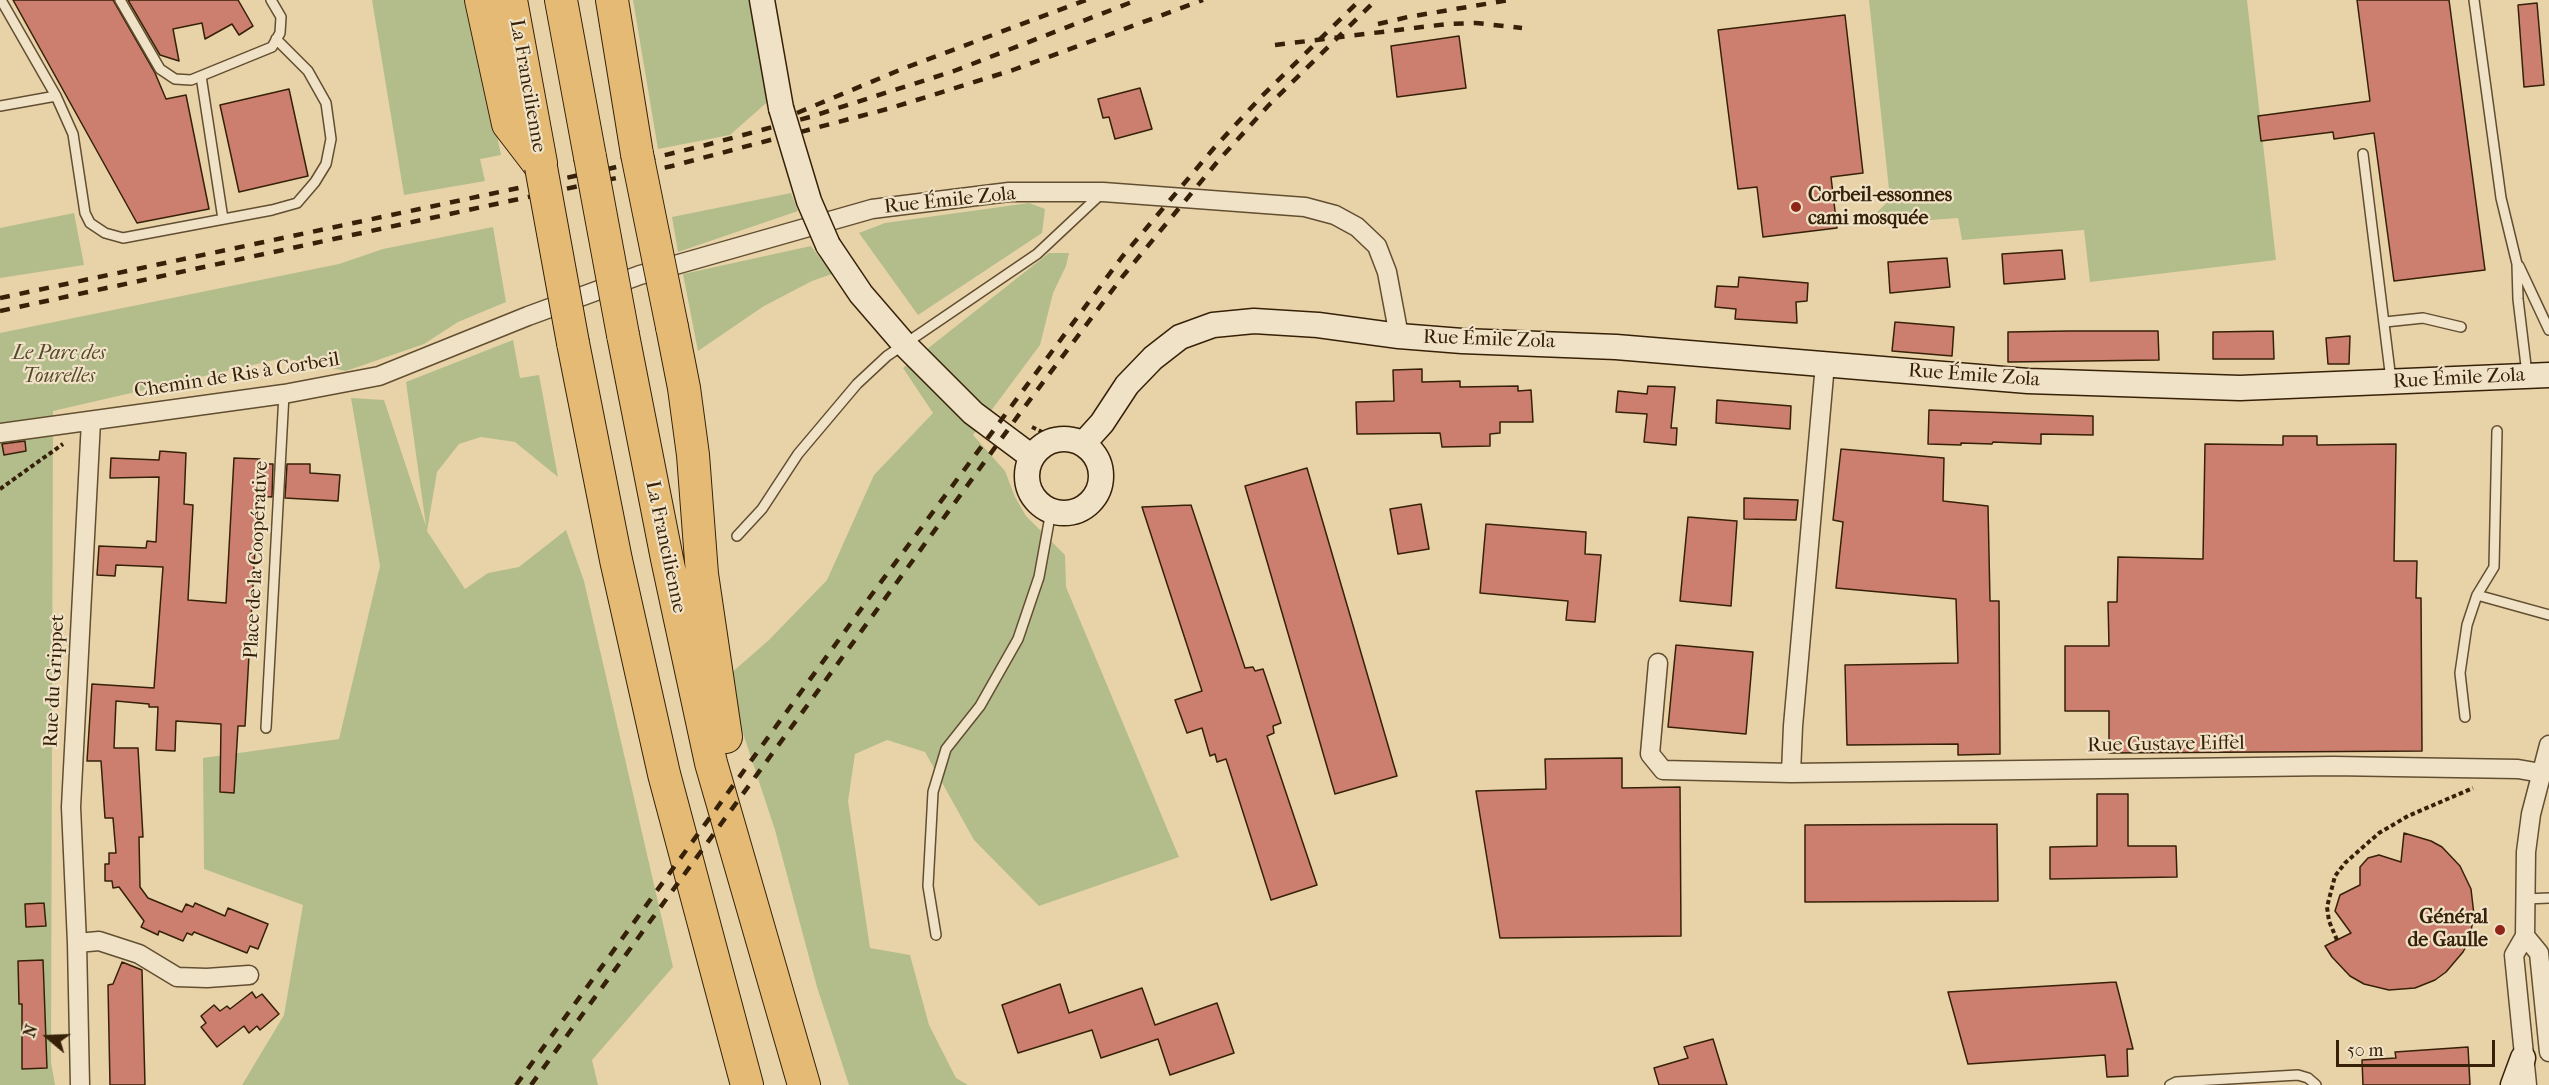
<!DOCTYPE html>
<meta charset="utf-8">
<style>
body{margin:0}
#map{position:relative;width:2549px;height:1085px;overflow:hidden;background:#e8d3a9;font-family:"IM FELL French Canon",serif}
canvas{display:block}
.north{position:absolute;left:18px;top:1007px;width:60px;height:60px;-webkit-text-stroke:4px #f0e2c7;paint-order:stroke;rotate:289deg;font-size:16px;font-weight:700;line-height:24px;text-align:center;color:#362108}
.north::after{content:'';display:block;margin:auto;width:21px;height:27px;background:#362108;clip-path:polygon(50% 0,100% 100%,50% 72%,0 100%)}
.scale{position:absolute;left:2336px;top:1040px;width:159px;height:27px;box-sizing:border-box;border:3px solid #362108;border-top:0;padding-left:8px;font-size:18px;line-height:21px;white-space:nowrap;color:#362108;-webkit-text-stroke:4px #f0e2c7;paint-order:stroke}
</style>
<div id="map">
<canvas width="2549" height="1085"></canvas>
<div class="north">N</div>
<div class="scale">50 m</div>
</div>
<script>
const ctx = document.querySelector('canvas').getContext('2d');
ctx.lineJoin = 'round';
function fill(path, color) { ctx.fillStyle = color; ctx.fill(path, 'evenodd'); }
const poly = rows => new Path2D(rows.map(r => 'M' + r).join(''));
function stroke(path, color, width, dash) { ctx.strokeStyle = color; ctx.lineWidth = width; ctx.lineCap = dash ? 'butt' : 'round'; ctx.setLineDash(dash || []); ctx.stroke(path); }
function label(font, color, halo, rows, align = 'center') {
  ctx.font = font + ' "IM FELL French Canon",serif'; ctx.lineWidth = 4.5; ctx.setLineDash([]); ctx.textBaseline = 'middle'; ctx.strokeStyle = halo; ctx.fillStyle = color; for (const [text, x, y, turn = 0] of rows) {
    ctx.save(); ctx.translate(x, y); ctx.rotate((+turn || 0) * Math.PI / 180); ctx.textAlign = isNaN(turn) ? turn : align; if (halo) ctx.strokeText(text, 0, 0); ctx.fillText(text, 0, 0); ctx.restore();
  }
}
const green = poly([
 [372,0,468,0,501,155,480,159,485,181,404,195],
 [633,0,751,0,773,97,730,135,658,149],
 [1869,0,2247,0,2276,260,2090,282,2084,230,1962,240,1958,218,1865,225,1890,199],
 [791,193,798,211,678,252,672,217],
 [1029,203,1045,209,1042,233,918,315,859,233,885,223],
 [74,213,84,265,0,278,0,228],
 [493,227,506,302,458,322,424,344,346,371,283,358,53,411,51,1062,55,1085,0,1085,0,333,339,264,383,249],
 [811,246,832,274,812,281,764,306,698,351,683,274],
 [1049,253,1069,253,1066,266,1053,293,1040,345,973,435,1005,471,1015,497,1026,516,1065,555,1066,587,1179,857,1039,906,974,840,925,752,887,740,855,754,848,801,870,948,910,955,929,1025,956,1078,968,1085,849,1085,817,987,775,830,733,703,730,674,769,640,827,580,874,475,933,413,903,368],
 [513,340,520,378,539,375,558,477,515,442,481,437,459,444,437,472,427,531,465,589,488,573,519,567,566,530,584,581,673,967,592,1060,598,1085,242,1085,284,1015,303,905,204,869,203,758,339,739,380,566,351,398,384,400,426,526,406,382]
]);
const building = poly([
 [13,0,113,0,155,73,166,99,186,95,209,209,137,223,13,0],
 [128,0,238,0,253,26,239,35,232,24,205,39,202,23,173,29,179,61,160,55,128,0],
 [2357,0,2449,0,2485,270,2394,281,2374,133,2334,139,2333,132,2261,141,2258,116,2370,101,2357,0],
 [2537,3,2544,85,2524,87,2518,5,2537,3],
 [1845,15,1863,173,1831,177,1837,228,1763,237,1757,187,1738,189,1718,30,1845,15],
 [1459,36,1466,88,1397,97,1391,46,1459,36],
 [1140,88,1152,129,1115,139,1109,117,1103,118,1098,99,1140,88],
 [289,89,308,176,239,192,220,105,289,89],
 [2062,250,2065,279,2004,284,2002,254,2062,250],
 [1947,258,1950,287,1890,293,1888,262,1947,258],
 [1739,277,1808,283,1807,301,1796,302,1797,323,1735,319,1736,309,1715,307,1717,286,1738,287,1739,277],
 [1895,322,1954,327,1952,356,1892,351,1895,322],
 [2068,331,2158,331,2159,360,2008,362,2008,332,2068,331],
 [2273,331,2274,359,2213,359,2213,332,2273,331],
 [2350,336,2349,364,2328,364,2326,338,2350,336],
 [1422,369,1422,382,1460,381,1460,387,1518,386,1518,391,1531,390,1533,422,1500,422,1500,433,1490,434,1490,446,1442,447,1440,433,1357,434,1356,402,1394,401,1393,370,1422,369],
 [1648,386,1675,387,1671,428,1677,428,1676,445,1644,442,1647,414,1616,412,1618,391,1647,394,1648,386],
 [1717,400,1791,406,1790,429,1716,423,1717,400],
 [1929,410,2093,416,2093,435,2041,434,2041,444,1993,442,1992,444,1961,443,1961,445,1928,444,1929,410],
 [2283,436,2317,436,2317,445,2396,444,2394,561,2417,561,2416,598,2421,598,2422,751,2109,753,2109,711,2065,711,2065,646,2109,646,2108,602,2117,602,2118,557,2203,559,2205,444,2283,445,2283,436],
 [25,441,26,451,4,455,2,444,25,441],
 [1841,449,1944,458,1943,501,1988,506,1990,601,1999,601,2000,754,1958,755,1958,744,1847,745,1845,665,1958,663,1956,599,1836,588,1843,522,1833,520,1841,449],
 [160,451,186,453,184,504,193,505,188,600,226,603,234,458,260,459,259,464,273,464,272,497,258,496,245,726,238,726,234,793,220,792,221,724,176,721,175,751,156,750,158,707,149,707,149,704,116,701,114,748,138,748,143,837,139,837,140,887,148,898,182,912,186,904,193,907,195,903,225,916,228,908,268,924,258,949,250,946,247,953,194,932,192,935,187,933,183,941,159,931,158,935,141,927,144,921,119,887,113,888,112,881,105,881,105,864,109,864,109,853,116,853,113,818,105,818,101,761,87,761,92,684,154,688,163,567,116,565,115,576,97,575,99,546,146,548,147,541,156,542,159,477,110,478,111,458,159,460,160,451],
 [287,464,310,464,310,473,340,475,338,501,285,498,287,464],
 [1307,468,1397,776,1335,794,1245,486,1307,468],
 [1744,498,1798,500,1796,520,1744,519,1744,498],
 [1421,504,1429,549,1398,554,1390,509,1421,504],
 [1191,505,1245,668,1253,667,1255,671,1263,669,1281,723,1273,726,1274,733,1267,736,1317,885,1271,900,1226,759,1217,762,1215,754,1210,756,1202,728,1187,733,1175,700,1202,691,1142,507,1191,505],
 [1688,517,1737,521,1731,606,1680,601,1688,517],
 [1486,524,1586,532,1585,554,1601,555,1595,622,1566,620,1568,601,1480,593,1486,524],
 [1676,645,1753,652,1746,734,1668,727,1676,645],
 [1622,758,1622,788,1680,787,1681,936,1500,938,1476,791,1546,789,1545,759,1622,758],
 [2097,794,2128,794,2128,846,2176,846,2177,877,2050,879,2050,847,2097,846,2097,794],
 [1997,824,1998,901,1805,902,1805,825,1997,824],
 [2404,833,2431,841,2442,847,2460,866,2471,889,2474,915,2469,941,2463,952,2446,972,2435,980,2415,988,2389,990,2364,984,2350,976,2332,957,2325,946,2351,933,2335,911,2340,895,2360,885,2360,867,2368,858,2379,855,2401,862,2404,833],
 [44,903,46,926,26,927,25,904,44,903],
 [43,960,47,1068,22,1069,22,1004,19,1004,18,961,43,960],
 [122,962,142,970,145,1085,110,1085,108,985,113,984,122,962],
 [2116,982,2133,1049,2127,1049,2128,1076,2107,1077,2105,1055,1968,1064,1948,992,2116,982],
 [1060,984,1069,1013,1142,988,1155,1025,1217,1003,1234,1053,1170,1075,1158,1039,1101,1058,1092,1030,1018,1053,1002,1005,1060,984],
 [252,992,256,998,262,994,279,1014,260,1030,257,1026,249,1033,244,1026,217,1047,201,1027,206,1023,201,1016,214,1005,220,1011,227,1006,230,1009,252,992],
 [1713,1039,1727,1085,1659,1085,1654,1068,1688,1058,1684,1047,1713,1039],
 [2468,1047,2470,1085,2363,1085,2362,1060,2396,1058,2395,1052,2468,1047]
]);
const path = poly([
 [1032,427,1042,432,1044,437],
 [0,489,63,444],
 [2337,940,2329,921,2327,907,2335,876,2345,863,2379,833,2408,816,2473,788]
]);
const lane = poly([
 [1,0,56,96,73,134,85,213,90,223,105,233,123,238,272,210,297,203,315,182,326,164,331,139,326,103,308,71,276,39],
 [120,0,160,69,175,79,191,80,272,47,280,33,281,17,271,0],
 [2474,0,2501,198,2517,264,2518,299,2527,374],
 [201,76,223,219],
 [0,106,56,96],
 [2363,154,2391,380],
 [2519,266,2549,330],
 [2385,322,2423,318,2461,327],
 [737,536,762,509,798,454,857,384,887,356,1037,254,1101,194],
 [2477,595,2494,567,2497,431],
 [2465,717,2460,673,2467,625,2477,595,2549,615],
 [266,728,284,394],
 [2525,899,2549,898],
 [936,935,928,886,933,792,946,749,980,706,1018,639,1039,577,1051,511],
 [2170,1085,2176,1082,2298,1075,2308,1078,2316,1085]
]);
const street = poly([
 [0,433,284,394,379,376,528,316,640,275,872,209,1009,192,1103,192,1305,207,1335,215,1357,227,1377,246,1387,272,1399,336],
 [1658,663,1650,754,1663,770,1791,773,2333,766,2518,769,2541,773],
 [1791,773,1793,726,1825,364],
 [2525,936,2539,953,2549,1052],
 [77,943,99,941,139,954,177,977,207,978,249,975],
 [80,1085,77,943,71,807,91,421],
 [2527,1085,2514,955,2525,936,2526,852,2531,814,2549,745]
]);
const secondary = poly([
 [762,0,781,108],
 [828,245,861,294,905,345,973,413,1032,457],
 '1027 476a37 37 0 1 1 74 0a37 37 0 1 1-74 0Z',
 [1083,444,1102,423,1127,385,1153,358,1180,337,1213,325,1254,321,1318,325,1399,336,1462,341,1616,347,2028,381,2240,388,2549,375],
 [2513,1085,2523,1058]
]);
const highway = poly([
 [481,0,508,124,541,167],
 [511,0,541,163],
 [561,0,590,157],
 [612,0,637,154],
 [672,327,684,388,693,455,702,574,726,737],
 [623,335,667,559,711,763,804,1085],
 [573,343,616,560,664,774,747,1085]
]);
const rail = poly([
 [1378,24,1408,17,1509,0],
 [1275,45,1447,24,1476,23,1522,28],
 [797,113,902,69,1086,0],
 [0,298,608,169,706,145,810,117,954,71,1137,0],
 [0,311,672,166,891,108,1013,70,1203,0],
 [516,1085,864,605,1122,257,1214,148,1262,96,1360,0],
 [531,1085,1023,409,1123,276,1218,161,1268,106,1376,0]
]);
const secondaryBridge = poly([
 [781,108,809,201,828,245]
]);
const highwayBridge = poly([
 [637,154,672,327],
 [590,157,623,335],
 [541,167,573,343]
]);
const markers = [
 [1796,207,6,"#8f2418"],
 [2500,930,6,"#8f2418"]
];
const streetNames = [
 ["La Francilienne",527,86,80],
 ["Rue Émile Zola",950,201,-6],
 ["Rue Émile Zola",1489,340,2],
 ["Chemin de Ris à Corbeil",237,376,-9],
 ["Rue Émile Zola",1974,376,4],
 ["Rue Émile Zola",2459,379,-3],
 ["La Francilienne",665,547,78],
 ["Place de la Coopérative",257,560,-87],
 ["Rue du Grippet",55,681,-87],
 ["Rue Gustave Eiffel",2166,745,-1]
];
const poiNames = [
 ["Corbeil-essonnes",1808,196],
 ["cami mosquée",1808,219],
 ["Général",2488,918,"right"],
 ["de Gaulle",2488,941,"right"]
];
const parkNames = [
 ["Le Parc des",59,354],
 ["Tourelles",59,377]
];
fill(green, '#b3bd8b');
fill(building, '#cc7f6e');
stroke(building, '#362108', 1.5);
stroke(lane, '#624e30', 12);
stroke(street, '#624e30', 21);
stroke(secondary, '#362108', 27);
stroke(highway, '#362108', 34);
stroke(path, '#362108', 4, [4.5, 3]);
stroke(lane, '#f0e2c7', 9);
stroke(street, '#f0e2c7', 18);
stroke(secondary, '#f0e2c7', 24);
stroke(highway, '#e4ba74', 32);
stroke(rail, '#362108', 4.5, [10, 10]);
stroke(secondaryBridge, '#362108', 27, []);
stroke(highwayBridge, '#362108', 34, []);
stroke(secondaryBridge, '#f0e2c7', 24);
stroke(highwayBridge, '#e4ba74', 32);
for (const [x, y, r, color] of markers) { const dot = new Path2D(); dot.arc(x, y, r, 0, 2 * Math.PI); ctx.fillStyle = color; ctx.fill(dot); stroke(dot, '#f0e2c7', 2); }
label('20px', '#362108', '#f0e2c7', streetNames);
label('bold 20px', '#362108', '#f0e2c7', poiNames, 'left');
label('italic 20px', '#554829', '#f0e2c7', parkNames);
</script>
